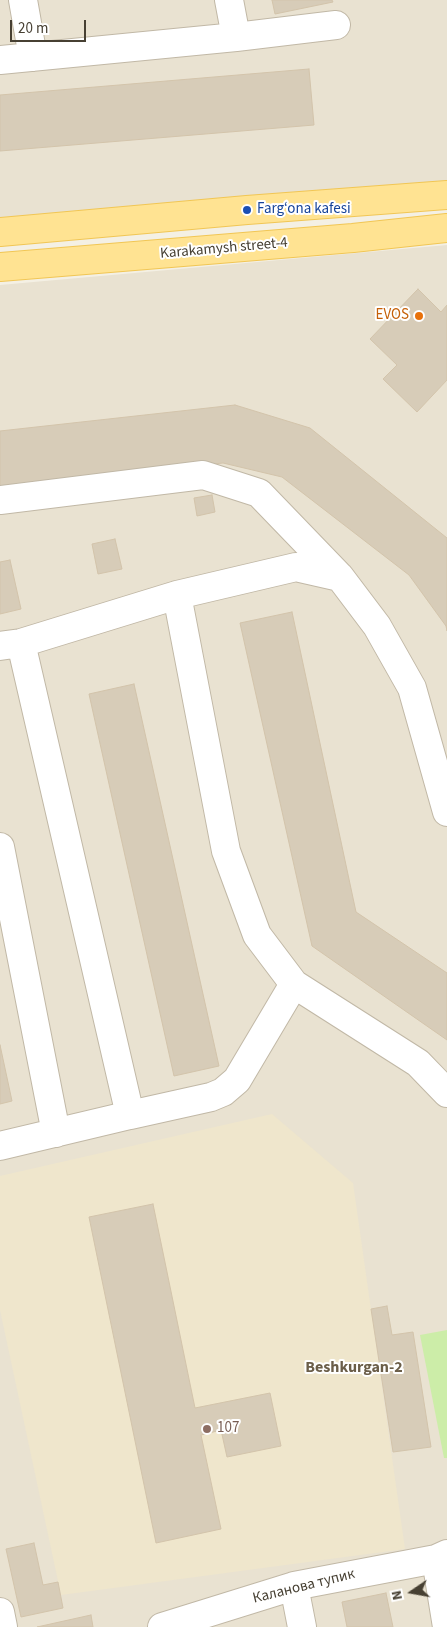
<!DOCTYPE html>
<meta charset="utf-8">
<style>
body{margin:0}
#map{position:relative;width:447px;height:1627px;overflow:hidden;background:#f4f0e4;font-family:"Source Sans 3",sans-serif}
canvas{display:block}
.north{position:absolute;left:387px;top:1567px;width:50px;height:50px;-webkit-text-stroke:4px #fff;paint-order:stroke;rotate:258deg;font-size:14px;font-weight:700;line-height:20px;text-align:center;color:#474033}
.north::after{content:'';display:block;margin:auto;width:18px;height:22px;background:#474033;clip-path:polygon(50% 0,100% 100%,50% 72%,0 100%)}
.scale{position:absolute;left:10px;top:20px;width:76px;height:22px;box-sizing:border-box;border:2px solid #474033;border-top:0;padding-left:6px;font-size:15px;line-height:18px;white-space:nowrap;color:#474033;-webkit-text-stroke:4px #fff;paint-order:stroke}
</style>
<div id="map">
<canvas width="447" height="1627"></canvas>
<div class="north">N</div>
<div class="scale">20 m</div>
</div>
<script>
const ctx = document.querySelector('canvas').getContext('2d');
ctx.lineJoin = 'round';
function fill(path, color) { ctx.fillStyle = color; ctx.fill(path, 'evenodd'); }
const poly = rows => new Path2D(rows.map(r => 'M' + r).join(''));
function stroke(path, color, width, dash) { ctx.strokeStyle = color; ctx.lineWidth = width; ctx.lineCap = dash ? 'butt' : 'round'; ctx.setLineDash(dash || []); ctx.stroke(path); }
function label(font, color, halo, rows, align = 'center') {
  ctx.font = font + ' "Source Sans 3",sans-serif'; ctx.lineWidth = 4; ctx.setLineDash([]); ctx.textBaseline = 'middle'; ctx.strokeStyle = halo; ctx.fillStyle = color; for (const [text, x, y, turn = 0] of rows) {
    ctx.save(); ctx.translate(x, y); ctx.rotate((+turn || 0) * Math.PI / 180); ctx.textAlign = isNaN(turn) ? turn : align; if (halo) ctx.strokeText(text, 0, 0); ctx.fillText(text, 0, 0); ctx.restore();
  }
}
const residential = poly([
 [0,0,447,0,447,195,0,232],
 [447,245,447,1627,0,1627,0,285]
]);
const education = poly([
 [272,1114,353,1183,405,1549,61,1595,0,1310,0,1176]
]);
const green = poly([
 [447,1330,447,1458,444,1458,420,1335]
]);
const building = poly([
 [272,0,332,0,333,2,275,14,272,0],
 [309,69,314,125,0,151,0,95,309,69],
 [418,289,441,312,447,305,447,380,417,412,383,379,397,365,370,339,418,289],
 [235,405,310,428,447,538,447,631,446,626,409,575,282,477,223,463,0,487,0,431,235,405],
 [212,495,215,512,197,516,194,498,212,495],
 [115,539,122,569,98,574,92,544,115,539],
 [10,560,21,609,0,614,0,562,10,560],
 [292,612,356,912,447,973,447,1040,312,946,240,623,292,612],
 [134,684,219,1066,174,1076,89,694,134,684],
 [0,1045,12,1101,0,1104,0,1045],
 [153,1204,195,1408,270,1393,281,1446,227,1457,221,1430,201,1435,221,1529,156,1543,89,1217,153,1204],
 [387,1306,392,1335,413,1332,431,1447,393,1452,371,1309,387,1306],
 [34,1543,43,1585,58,1582,63,1608,21,1617,6,1549,34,1543],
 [386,1593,393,1627,347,1627,342,1602,386,1593],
 [91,1615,93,1627,37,1627,91,1615]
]);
const minor = poly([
 [23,0,33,57],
 [229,0,236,37,336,25],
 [0,60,236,37],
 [0,500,203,475,259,493,340,577],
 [177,595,226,851,257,935,294,984,418,1063,447,1093],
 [0,646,21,643,177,595,296,567,340,577,377,626,412,688,447,812],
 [0,847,56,1133],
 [130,1115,211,1097,223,1092,237,1080,294,984],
 [0,1146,130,1115,21,643],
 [436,1559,447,1627],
 [294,1586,302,1627],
 [0,1612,3,1627],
 [162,1627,294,1586,436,1559,447,1554]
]);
const major = poly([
 [0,232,247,210,447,195],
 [0,267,353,238,447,228]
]);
const markers = [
 [247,210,5,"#1a4fb4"],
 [419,316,5,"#e8710a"],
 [207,1429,5,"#8d6e63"]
];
const transitNames = [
 ["Farg‘ona kafesi",257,210]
];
const streetNames = [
 ["Karakamysh street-4",224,249,-5],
 ["Каланова тупик",304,1587,-14]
];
const foodNames = [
 ["EVOS",409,316]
];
const educationNames = [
 ["107",217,1429]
];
const neighbourhoodNames = [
 ["Beshkurgan-2",354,1368]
];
fill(residential, '#e9e2d1');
fill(education, '#efe6cc');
fill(green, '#cceda8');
fill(building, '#d7ccb8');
stroke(building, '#d3c4ab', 1);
stroke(minor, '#c1b8a6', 30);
stroke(major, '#f1c655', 30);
stroke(minor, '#fff', 28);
stroke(major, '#ffe392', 28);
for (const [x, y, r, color] of markers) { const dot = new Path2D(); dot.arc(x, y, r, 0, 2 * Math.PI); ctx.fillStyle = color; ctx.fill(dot); stroke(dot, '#fff', 2); }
label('15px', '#164399', '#fff', transitNames, 'left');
label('15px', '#474033', '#fff', streetNames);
label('15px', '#c56008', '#fff', foodNames, 'right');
label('15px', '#785e54', '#fff', educationNames, 'left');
label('bold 16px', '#6b5e49', '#fff', neighbourhoodNames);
</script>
